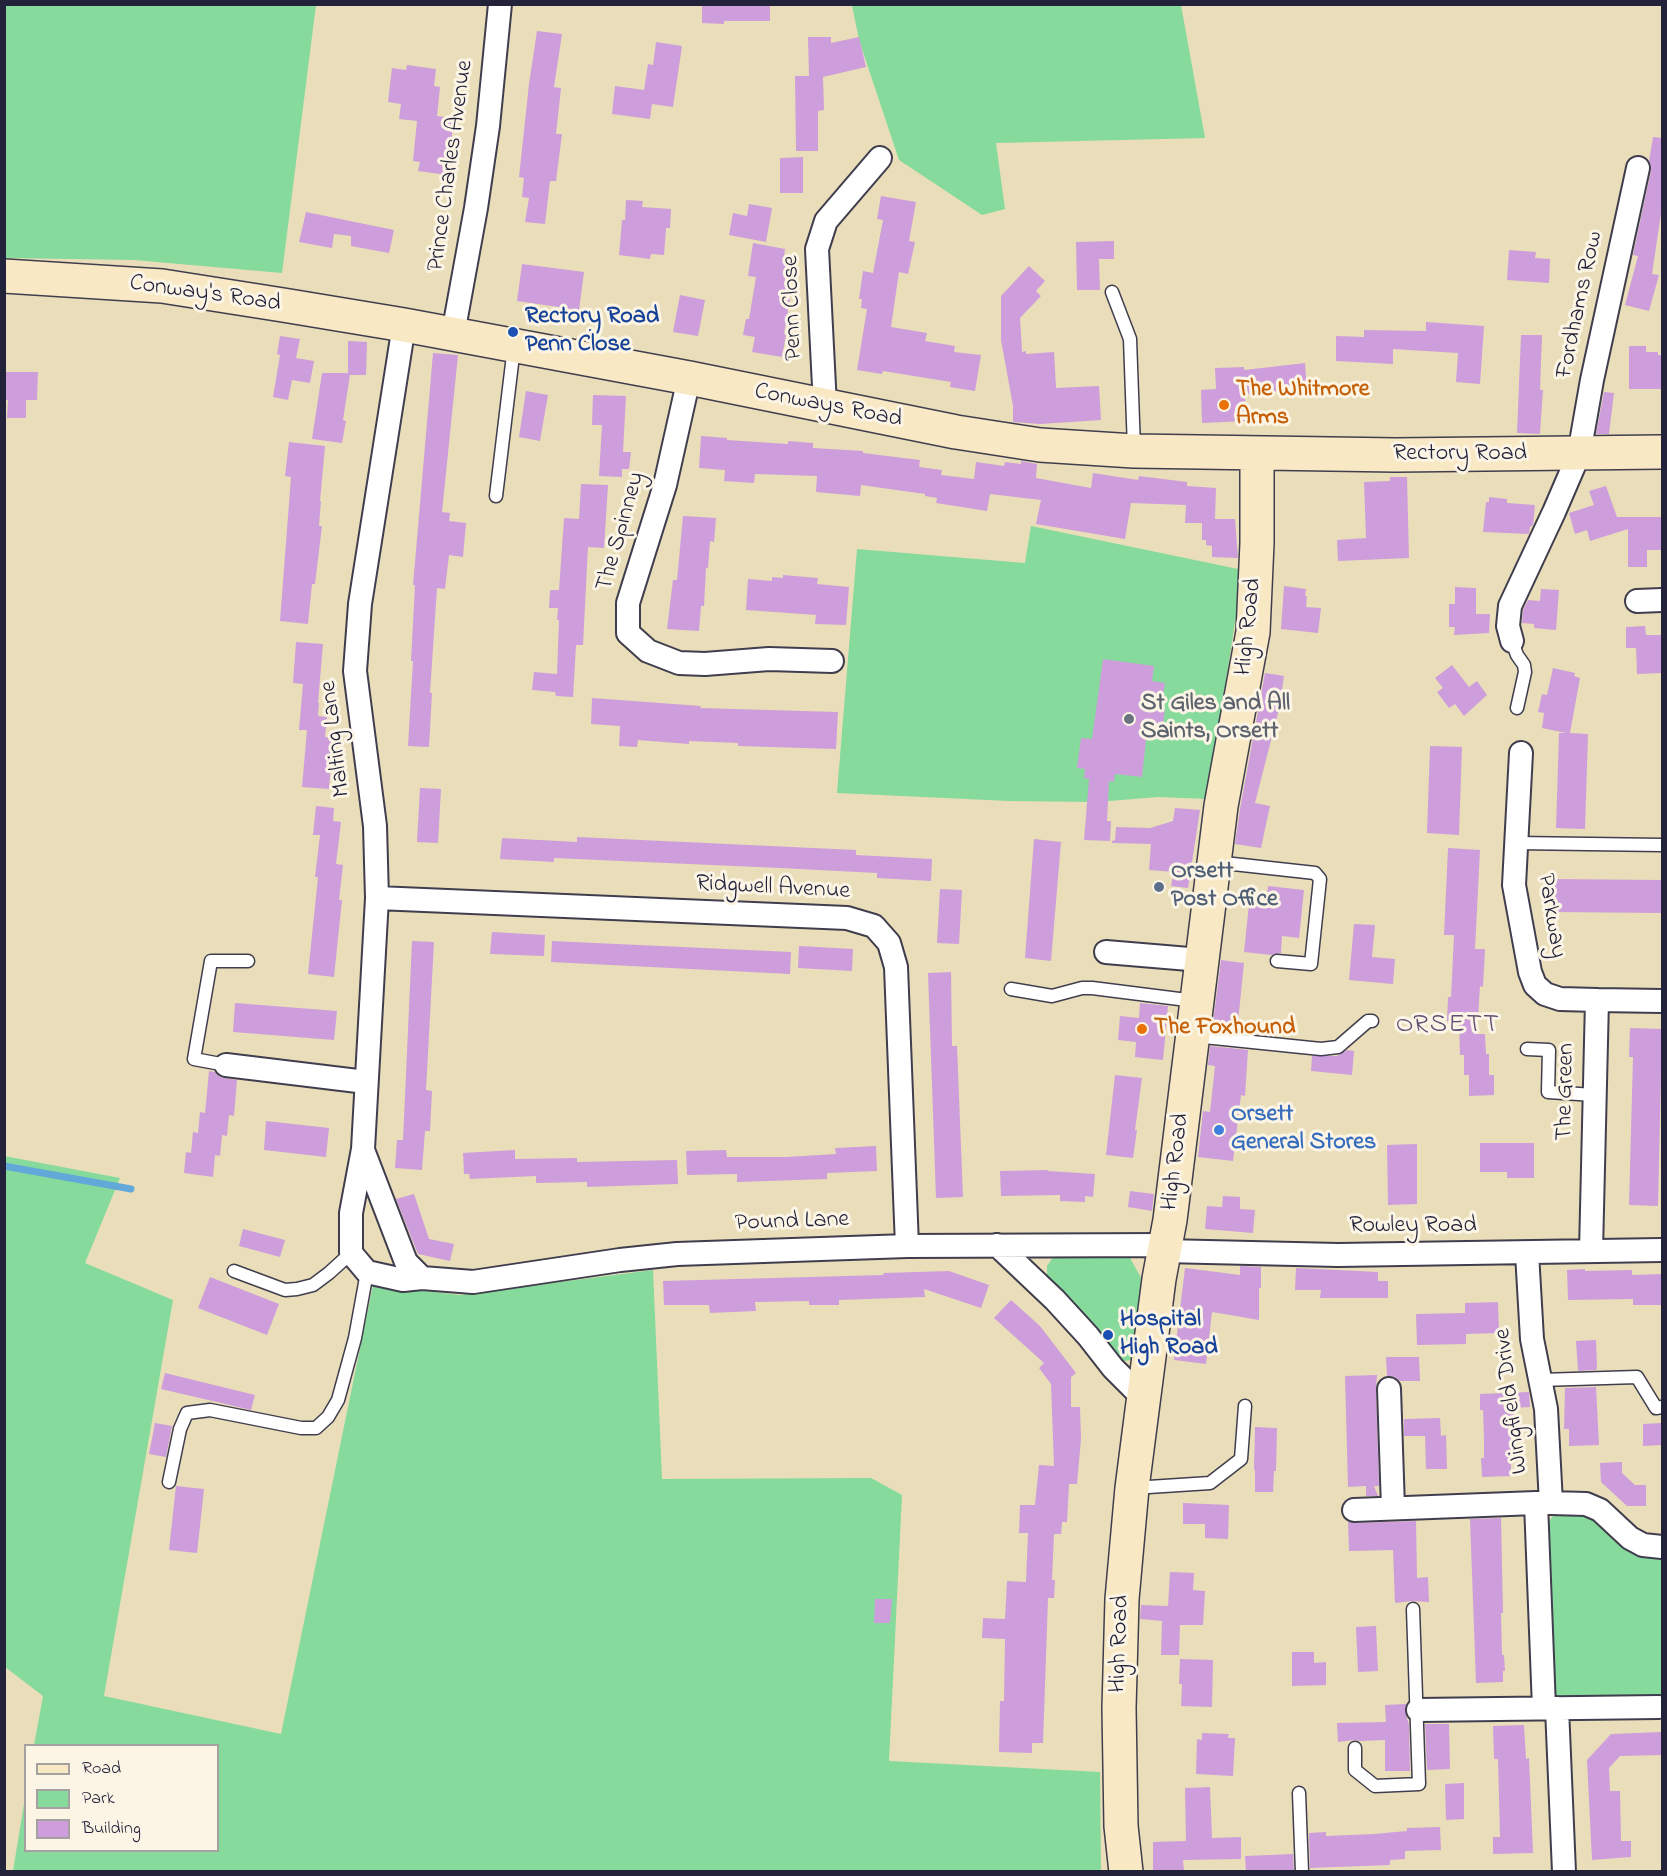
<!DOCTYPE html>
<style>
body{margin:0}
#map{position:relative;width:1667px;height:1876px;overflow:hidden;background:#e9deb9;font-family:"Indie Flower",sans-serif}
canvas{display:block}
.frame{position:absolute;inset:0;border:6px solid #22223b;pointer-events:none}
.legend{position:absolute;left:24px;top:1744px;width:195px;height:108px;box-sizing:border-box;background:#fcf5e5;border:2px solid #a5a1a1;margin:0;padding:8px 10px;list-style:none;font-size:18px;color:#22223b}
.legend li{display:flex;align-items:center;gap:12px;height:30px}
.legend b{width:30px;border:2px solid #a5a1a1}
</style>
<div id="map">
<canvas width="1667" height="1876"></canvas>
<div class="frame"></div>
<ul class="legend">
<li><b style="height:8px;background:#f8e8c3"></b>Road</li>
<li><b style="height:16px;background:#86da9c"></b>Park</li>
<li><b style="height:16px;background:#cd9edb"></b>Building</li>
</ul>
</div>
<script>
const ctx = document.querySelector('canvas').getContext('2d');
ctx.lineJoin = 'round';
function fill(path, color) { ctx.fillStyle = color; ctx.fill(path, 'evenodd'); }
const poly = rows => new Path2D(rows.map(r => 'M' + r).join(''));
function stroke(path, color, width, dash) { ctx.strokeStyle = color; ctx.lineWidth = width; ctx.lineCap = dash ? 'butt' : 'round'; ctx.setLineDash(dash || []); ctx.stroke(path); }
function label(font, color, halo, rows, align = 'center') {
  ctx.font = font + ' "Indie Flower",sans-serif'; ctx.lineWidth = 6; ctx.setLineDash([]); ctx.textBaseline = 'middle'; ctx.strokeStyle = halo; ctx.fillStyle = color; for (const [text, x, y, turn = 0] of rows) {
    ctx.save(); ctx.translate(x, y); ctx.rotate((+turn || 0) * Math.PI / 180); ctx.textAlign = isNaN(turn) ? turn : align; if (halo) ctx.strokeText(text, 0, 0); ctx.fillText(text, 0, 0); ctx.restore();
  }
}
const green = poly([
 [5,4,316,5,282,273,134,260,5,258],
 [852,5,1181,5,1205,138,996,143,1005,209,982,215,899,160,859,40],
 [1031,526,1243,570,1208,799,1158,797,1097,802,1009,801,837,793,857,549,1025,563],
 [4,1156,120,1178,85,1263,173,1300,104,1696,281,1734,373,1285,460,1295,653,1270,662,1479,871,1478,902,1495,889,1761,1100,1772,1101,1871,13,1871,25,1798,26,1850,218,1850,218,1746,34,1745,43,1696,5,1667],
 [1060,1254,1128,1254,1141,1278,1133,1359,1126,1361,1116,1358,1047,1277,1047,1266,1053,1257],
 [1582,1512,1662,1554,1662,1699,1570,1702,1557,1696,1551,1685,1546,1527,1552,1517,1560,1513]
]);
const stream = poly([
 [4,1166,131,1189]
]);
const building = poly([
 [702,4,770,4,770,21,724,21,724,24,702,23],
 [537,31,562,34,554,87,561,88,556,134,562,134,556,181,550,181,545,224,525,222,529,198,522,197,524,178,519,177,529,84],
 [808,37,831,37,831,43,859,37,866,67,823,77,824,110,818,111,818,151,796,151,795,76,809,76],
 [656,42,682,46,673,107,652,104,650,119,612,114,615,86,644,90,648,64,653,65],
 [407,65,436,69,434,86,440,87,437,116,454,118,450,152,454,152,452,171,447,170,447,175,418,171,420,162,413,161,417,121,399,119,401,104,388,102,392,68,406,70],
 [1653,137,1662,138,1662,207,1652,274,1659,275,1649,311,1625,305,1638,256,1633,255,1651,171,1649,161],
 [803,157,803,193,780,193,780,158],
 [881,196,916,202,909,241,915,242,908,274,899,272,891,327,927,333,925,341,955,346,954,352,981,355,975,391,950,387,951,382,883,371,882,374,857,370,867,309,861,308,862,299,859,299,863,271,873,273,883,220,877,219],
 [626,200,643,201,642,207,671,209,670,228,666,228,664,255,651,254,650,259,619,255,622,220,625,220],
 [749,204,772,208,766,242,729,235,733,213,747,216],
 [306,212,394,230,389,253,351,246,351,236,334,234,332,248,299,242],
 [1114,241,1114,259,1099,259,1100,290,1077,290,1076,242],
 [753,243,785,249,784,257,789,258,784,285,788,286,786,298,790,299,784,334,786,335,782,357,752,352,755,337,743,335,746,319,749,319,756,277,748,276],
 [1509,250,1536,252,1535,258,1550,259,1549,283,1507,280],
 [522,264,584,272,579,310,517,301],
 [1029,266,1045,281,1036,291,1041,296,1020,318,1022,352,1026,351,1026,354,1054,352,1056,388,1099,386,1101,420,1040,424,1013,422,1013,406,1001,340,1001,296],
 [680,295,705,300,698,336,673,332],
 [1426,322,1484,326,1480,384,1456,382,1458,353,1393,349,1393,364,1336,361,1336,336,1364,337,1364,330,1426,331],
 [1521,335,1542,335,1540,390,1543,390,1540,434,1517,433],
 [280,336,300,339,296,358,314,361,310,383,292,380,288,400,273,397,280,355,277,354],
 [348,341,367,342,366,375,350,375,343,420,346,421,342,443,312,439,322,373,348,373],
 [1629,346,1646,346,1646,352,1658,352,1658,355,1662,355,1662,389,1629,389],
 [433,353,458,355,442,512,450,513,449,521,466,523,463,557,449,555,445,589,437,588,430,693,432,693,429,747,408,746,413,661,411,661,415,585,413,585],
 [1305,363,1307,391,1288,393,1287,390,1245,395,1246,421,1202,423,1201,390,1216,389,1215,368,1244,367,1244,370],
 [4,372,38,372,37,400,26,400,26,418,7,418,8,400,4,400],
 [526,391,548,395,540,441,519,437],
 [1604,392,1614,393,1609,434,1596,434],
 [593,395,626,396,623,452,631,452,629,469,622,469,622,477,599,476,602,425,592,425],
 [701,436,727,438,727,440,788,444,788,441,813,443,813,448,863,451,863,453,920,460,919,467,942,470,941,475,974,479,976,462,1004,466,1005,462,1021,464,1021,461,1037,464,1036,478,1091,488,1093,473,1138,480,1139,476,1187,482,1187,486,1216,488,1215,519,1235,519,1238,558,1212,557,1212,546,1206,545,1206,540,1202,540,1202,523,1185,523,1186,505,1131,503,1125,539,1036,524,1041,500,990,494,987,511,936,503,937,498,925,496,925,494,861,485,860,496,816,492,817,476,755,474,754,483,724,481,725,470,699,468],
 [289,442,325,446,320,501,321,501,319,526,322,526,315,584,312,584,308,624,280,621,291,477,285,476],
 [1390,477,1407,477,1409,558,1338,561,1337,540,1366,538,1364,482,1390,481],
 [581,484,608,485,604,548,588,547,583,645,576,645,573,697,556,696,555,692,532,690,534,672,557,674,559,620,557,620,558,608,549,608,550,590,559,590,564,518,579,519],
 [1606,486,1617,517,1662,517,1662,550,1647,550,1647,567,1628,567,1628,529,1590,541,1587,530,1575,534,1569,513,1594,505,1589,491],
 [1489,497,1507,499,1507,503,1535,505,1533,525,1530,527,1529,534,1483,532,1486,502,1489,502],
 [683,516,716,518,714,542,710,541,708,568,706,568,704,606,701,606,699,631,667,629,673,580,677,580],
 [783,575,818,578,817,584,849,587,846,625,815,624,816,615,746,610,748,579,772,581,772,577,783,578],
 [1284,586,1306,589,1305,596,1307,596,1306,607,1321,608,1318,633,1281,629],
 [1455,587,1476,588,1476,614,1490,614,1489,633,1454,635,1455,627,1449,627,1449,604,1455,604],
 [1541,589,1559,590,1556,630,1534,628,1534,624,1522,623,1523,610,1528,600,1540,601],
 [1645,626,1646,635,1662,635,1662,673,1637,674,1636,648,1626,648,1626,627],
 [296,642,323,644,318,703,319,703,318,716,327,717,325,737,333,738,329,789,302,787,307,730,299,730,303,684,293,683],
 [1103,659,1154,666,1152,681,1165,683,1161,707,1165,708,1162,733,1147,731,1142,777,1115,774,1114,782,1109,781,1107,821,1111,821,1110,841,1084,840,1089,779,1084,778,1085,769,1077,768,1081,738,1092,739],
 [1452,665,1469,687,1477,681,1487,695,1464,716,1455,704,1449,708,1437,692,1443,688,1435,678],
 [1553,668,1575,673,1574,676,1580,678,1570,733,1588,734,1585,829,1556,828,1559,733,1566,733,1542,728,1544,713,1538,712,1542,694,1547,695],
 [1265,673,1284,676,1279,709,1255,803,1270,806,1261,848,1235,844,1240,809],
 [592,698,701,706,700,708,838,712,836,749,738,746,738,743,689,741,689,744,638,740,637,747,619,746,620,726,591,724],
 [1430,746,1462,747,1459,835,1427,833],
 [420,788,441,789,438,843,417,842],
 [316,806,334,808,333,821,341,822,336,864,343,865,339,900,342,900,334,977,308,974,318,877,315,877,320,835,313,835],
 [1175,808,1200,810,1188,888,1171,886,1174,872,1149,870,1151,844,1112,843,1112,841,1115,840,1116,827,1150,828,1173,821],
 [577,837,856,850,856,855,932,859,931,881,877,878,877,873,780,868,554,858,554,862,500,859,502,838,577,842],
 [1034,839,1061,842,1051,961,1025,958],
 [1448,848,1480,850,1475,949,1485,949,1483,987,1480,986,1477,1034,1485,1034,1486,1054,1489,1054,1489,1075,1494,1075,1494,1095,1469,1096,1469,1075,1464,1075,1464,1055,1460,1055,1459,1022,1447,1021,1448,997,1451,997,1454,935,1444,935],
 [1551,879,1662,880,1662,913,1551,912],
 [1268,886,1304,890,1299,938,1282,936,1281,953,1271,955,1244,952,1250,895,1267,897],
 [940,889,962,890,959,944,937,943],
 [1354,924,1375,925,1372,957,1395,959,1393,984,1349,980],
 [492,932,545,935,544,956,490,954],
 [412,941,434,942,426,1090,432,1091,430,1131,425,1131,422,1170,395,1168,397,1140,403,1140],
 [552,941,791,952,790,974,551,962],
 [799,946,853,949,852,971,798,968],
 [1221,960,1244,963,1237,1032,1212,1030],
 [951,972,952,1046,957,1046,963,1197,936,1198,928,973],
 [235,1003,337,1011,334,1040,233,1032],
 [1140,1003,1168,1006,1163,1060,1135,1057,1136,1042,1118,1040,1120,1016,1139,1018],
 [1630,1028,1662,1029,1658,1206,1629,1205,1633,1057,1629,1057],
 [1210,1046,1248,1050,1245,1096,1241,1095,1233,1161,1198,1157,1203,1111,1210,1112,1215,1066,1208,1065],
 [1347,1050,1354,1051,1352,1075,1311,1071,1312,1056,1337,1056],
 [209,1071,215,1072,218,1076,224,1078,237,1080,234,1116,229,1115,227,1136,222,1135,220,1156,215,1155,213,1177,184,1173,186,1152,191,1153,193,1132,198,1133,200,1112,205,1113],
 [1115,1075,1142,1078,1135,1130,1137,1130,1133,1158,1106,1155],
 [266,1121,329,1128,326,1157,264,1150],
 [1480,1143,1534,1143,1534,1178,1507,1178,1507,1172,1480,1172],
 [1417,1144,1417,1204,1388,1205,1387,1145],
 [876,1146,877,1171,827,1173,827,1179,737,1182,737,1174,687,1175,686,1151,726,1150,727,1157,786,1157,836,1154,835,1148],
 [515,1150,515,1159,577,1158,577,1162,677,1160,678,1184,587,1187,587,1182,536,1183,536,1176,470,1179,469,1175,471,1174,464,1174,463,1153],
 [1048,1170,1048,1171,1095,1174,1093,1197,1085,1196,1085,1202,1060,1201,1060,1195,1001,1196,1000,1171],
 [1130,1191,1154,1194,1152,1211,1128,1207],
 [414,1194,429,1239,454,1244,450,1261,418,1254,396,1199],
 [1223,1196,1240,1197,1240,1209,1255,1210,1253,1233,1205,1229,1207,1206,1222,1207],
 [243,1229,285,1240,280,1257,239,1246],
 [1240,1266,1261,1267,1261,1288,1259,1288,1259,1320,1212,1312,1206,1364,1174,1360,1185,1268,1240,1275],
 [1296,1268,1378,1272,1378,1281,1388,1281,1388,1298,1320,1298,1321,1290,1295,1290],
 [1585,1269,1585,1271,1632,1270,1632,1275,1662,1274,1662,1305,1633,1305,1633,1299,1568,1300,1567,1270],
 [949,1271,989,1285,981,1308,924,1289,925,1297,839,1300,839,1305,809,1305,809,1301,759,1302,755,1302,756,1311,710,1313,709,1305,664,1305,663,1281,883,1275,884,1273],
 [210,1277,279,1304,267,1335,198,1308],
 [1011,1300,1040,1326,1076,1373,1071,1377,1071,1407,1080,1407,1081,1439,1077,1484,1069,1484,1067,1522,1062,1522,1061,1534,1054,1534,1052,1580,1055,1580,1054,1598,1048,1598,1043,1743,1032,1743,1032,1753,999,1752,1000,1701,1004,1701,1005,1639,982,1638,983,1618,1005,1619,1007,1581,1026,1582,1028,1533,1019,1533,1020,1505,1035,1505,1039,1465,1054,1466,1051,1384,1039,1368,1044,1363,994,1318],
 [1498,1302,1499,1333,1466,1334,1466,1344,1417,1345,1416,1314,1465,1313,1465,1303],
 [1596,1340,1597,1368,1596,1370,1578,1371,1576,1341],
 [1386,1357,1419,1357,1420,1381,1400,1381,1395,1377,1387,1376],
 [165,1373,255,1395,251,1410,161,1389],
 [1377,1375,1376,1389,1379,1486,1374,1486,1378,1496,1366,1496,1366,1486,1348,1487,1345,1376],
 [1596,1387,1599,1445,1569,1446,1569,1429,1564,1429,1565,1388],
 [1529,1392,1530,1407,1511,1408,1514,1409,1515,1457,1511,1457,1511,1476,1482,1477,1481,1458,1484,1458,1484,1441,1483,1410,1480,1410,1480,1394],
 [1440,1418,1441,1436,1446,1435,1447,1469,1426,1469,1425,1436,1404,1436,1404,1419],
 [155,1423,172,1426,166,1457,149,1454],
 [1662,1423,1662,1445,1643,1446,1643,1424],
 [1255,1427,1277,1428,1276,1471,1274,1471,1273,1492,1255,1492,1255,1470,1254,1470],
 [1622,1462,1622,1473,1635,1485,1646,1485,1646,1506,1627,1506,1601,1482,1600,1463],
 [176,1486,204,1489,197,1553,169,1550],
 [1183,1503,1229,1505,1228,1539,1205,1538,1205,1524,1183,1524],
 [1501,1518,1503,1613,1501,1613,1502,1655,1504,1655,1505,1671,1503,1671,1503,1682,1476,1683,1470,1519],
 [1416,1521,1417,1578,1428,1577,1429,1602,1412,1601,1395,1603,1393,1550,1349,1551,1348,1522,1355,1523],
 [1170,1572,1194,1573,1193,1590,1205,1591,1203,1625,1180,1625,1179,1655,1161,1655,1162,1621,1140,1619,1141,1605,1168,1606],
 [875,1599,892,1599,890,1623,874,1623],
 [1376,1626,1378,1671,1358,1672,1356,1627],
 [1292,1652,1314,1652,1314,1663,1326,1662,1326,1685,1292,1686],
 [1180,1659,1213,1660,1212,1707,1181,1706,1182,1684,1179,1684],
 [1406,1704,1405,1711,1409,1725,1410,1771,1385,1771,1385,1740,1360,1741,1354,1740,1338,1742,1337,1723,1386,1722,1385,1705],
 [1425,1724,1449,1724,1450,1769,1427,1770],
 [1524,1725,1526,1759,1529,1758,1533,1853,1493,1854,1493,1837,1500,1837,1498,1759,1494,1759,1493,1726],
 [1661,1732,1662,1755,1620,1756,1609,1768,1610,1791,1620,1791,1621,1841,1631,1841,1631,1857,1592,1860,1587,1760,1611,1734],
 [1202,1733,1229,1734,1228,1738,1235,1738,1233,1776,1196,1774,1197,1739,1202,1740],
 [1464,1783,1464,1819,1446,1820,1445,1784],
 [1210,1787,1212,1838,1241,1837,1241,1859,1183,1860,1184,1872,1153,1872,1153,1842,1186,1841,1185,1788],
 [1440,1827,1441,1850,1405,1851,1405,1859,1390,1860,1390,1865,1310,1868,1309,1833,1326,1832,1326,1836,1374,1834,1407,1831,1407,1828],
 [1293,1854,1294,1872,1246,1872,1245,1856]
]);
const lane = poly([
 [1112,292,1130,339,1134,449],
 [496,496,514,347],
 [1512,641,1517,655,1524,665,1525,672,1517,708],
 [1516,843,1662,845],
 [1215,862,1315,873,1320,879,1311,964,1277,961],
 [1011,989,1052,996,1082,988,1092,988,1195,1001],
 [1194,1036,1321,1049,1338,1047,1368,1021,1372,1021],
 [1527,1049,1549,1050,1548,1092,1594,1095],
 [226,1065,194,1059,211,961,248,961],
 [234,1271,285,1290,297,1289,313,1285,329,1273,351,1253],
 [1541,1380,1637,1377,1656,1408,1662,1407],
 [169,1482,180,1429,187,1413,210,1410,301,1428,316,1428,328,1417,338,1400,355,1338,367,1272],
 [1133,1488,1210,1483,1241,1459,1245,1406],
 [1355,1748,1355,1770,1375,1786,1419,1784,1413,1609],
 [1299,1793,1302,1872]
]);
const street = poly([
 [404,325,360,604,355,671,375,826,377,898,363,1149,351,1213,351,1253,367,1272,403,1280,422,1278,473,1282,620,1260,677,1254,907,1246,1165,1245],
 [453,334,476,208,488,126,500,4],
 [689,378,665,485,628,603,628,633,648,651,679,663,705,664,769,659,832,661],
 [825,406,817,249,826,221,880,158],
 [1637,601,1662,600],
 [1512,641,1508,626,1510,606,1554,512,1579,454,1592,380,1638,168],
 [1521,753,1514,885,1530,972,1535,985,1545,994,1560,999,1597,1000],
 [377,898,847,918,874,926,889,943,896,967,907,1246],
 [1106,952,1201,960],
 [226,1065,366,1082],
 [363,1150,406,1262,422,1278],
 [997,1245,1055,1300,1088,1336,1113,1368,1144,1399],
 [1164,1251,1338,1255,1662,1250],
 [1591,1251,1597,1000,1662,1001],
 [1527,1253,1532,1339,1546,1409,1551,1503,1536,1503,1544,1708],
 [1389,1389,1393,1508],
 [1551,1503,1586,1504,1600,1510,1630,1538,1643,1545,1662,1547],
 [1354,1510,1536,1503],
 [1557,1708,1564,1872],
 [1418,1710,1659,1707]
]);
const secondary = poly([
 [4,276,162,286,283,305,404,325,689,378,956,432,1040,445,1134,451,1396,455,1662,452],
 [1126,1872,1121,1826,1119,1708,1122,1599,1132,1488,1159,1279,1170,1220,1221,806,1253,632,1257,543,1257,453]
]);
const markers = [
 [513,332,6,"#1a4fb4"],
 [1224,405,6,"#e8710a"],
 [1129,719,6,"#6b7280"],
 [1159,887,6,"#5c6f8a"],
 [1142,1029,6,"#e8710a"],
 [1219,1130,6,"#3f7fe0"],
 [1108,1335,6,"#1a4fb4"]
];
const streetNames = [
 ["Prince Charles Avenue",452,166,-82],
 ["Conway's Road",205,295,8],
 ["Fordhams Row",1581,305,-78],
 ["Penn Close",794,308,-92],
 ["Conways Road",828,407,11],
 ["Rectory Road",1460,455],
 ["The Spinney",622,532,-74],
 ["High Road",1250,627,-84],
 ["Malting Lane",337,739,-97],
 ["Ridgwell Avenue",773,889,3],
 ["Parkway",1550,916,81],
 ["The Green",1567,1092,-89],
 ["High Road",1177,1162,-83],
 ["Pound Lane",792,1223,-2],
 ["Rowley Road",1413,1227],
 ["Wingfield Drive",1513,1401,-97],
 ["High Road",1121,1644,-88]
];
const transitNames = [
 ["Rectory Road",525,318],
 ["Penn Close",525,346],
 ["Hospital",1120,1321],
 ["High Road",1120,1349]
];
const foodNames = [
 ["The Whitmore",1236,391],
 ["Arms",1236,419],
 ["The Foxhound",1154,1029]
];
const worshipNames = [
 ["St Giles and All",1141,705],
 ["Saints, Orsett",1141,733]
];
const serviceNames = [
 ["Orsett",1171,873],
 ["Post Office",1171,901]
];
const shopNames = [
 ["Orsett",1231,1116],
 ["General Stores",1231,1144]
];
const quarterNames = [
 ["ORSETT",1448,1027]
];
fill(green, '#86da9c');
stroke(stream, '#62a8d8', 7);
fill(building, '#cd9edb');
stroke(lane, '#403e4e', 15);
stroke(street, '#403e4e', 26);
stroke(secondary, '#403e4e', 36);
stroke(lane, '#fff', 12);
stroke(street, '#fff', 22);
stroke(secondary, '#f8e8c3', 33);
for (const [x, y, r, color] of markers) { const dot = new Path2D(); dot.arc(x, y, r, 0, 2 * Math.PI); ctx.fillStyle = color; ctx.fill(dot); stroke(dot, '#fcf5e5', 2); }
label('24px', '#22223b', '#fcf5e5', streetNames);
label('bold 24px', '#164399', '#fcf5e5', transitNames, 'left');
label('bold 24px', '#c56008', '#fcf5e5', foodNames, 'left');
label('bold 24px', '#5b616d', '#fcf5e5', worshipNames, 'left');
label('bold 24px', '#4e5e75', '#fcf5e5', serviceNames, 'left');
label('bold 24px', '#366cbe', '#fcf5e5', shopNames, 'left');
ctx.letterSpacing = '1.5px';
label('27px', '#5e4d73', '#fcf5e5', quarterNames);
ctx.letterSpacing = '0px';
</script>
